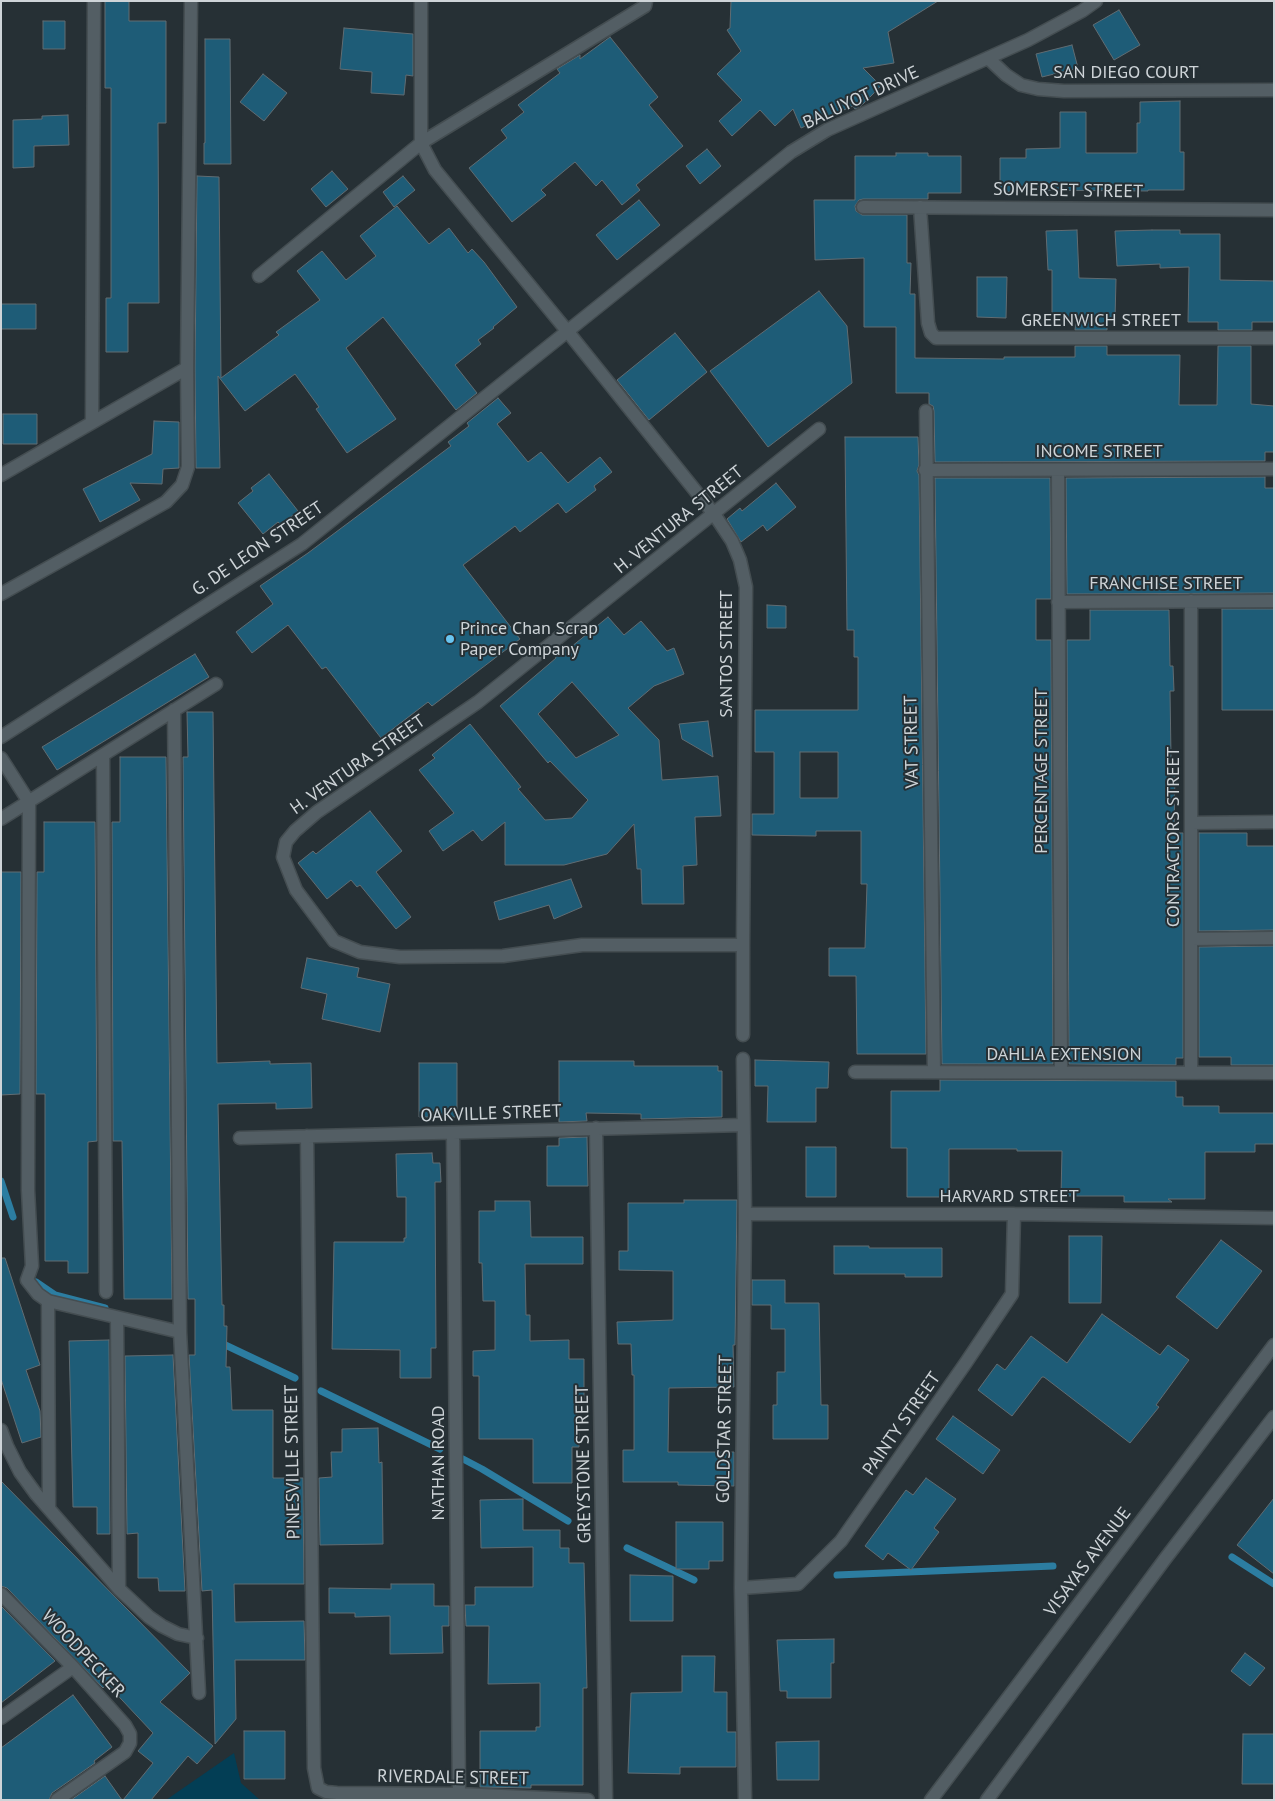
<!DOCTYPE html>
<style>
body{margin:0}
#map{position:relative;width:1275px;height:1801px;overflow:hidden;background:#263035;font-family:"PT Sans",sans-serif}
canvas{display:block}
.frame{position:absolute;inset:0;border:2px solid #ced4d8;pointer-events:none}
</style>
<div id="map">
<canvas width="1275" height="1801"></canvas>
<div class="frame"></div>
</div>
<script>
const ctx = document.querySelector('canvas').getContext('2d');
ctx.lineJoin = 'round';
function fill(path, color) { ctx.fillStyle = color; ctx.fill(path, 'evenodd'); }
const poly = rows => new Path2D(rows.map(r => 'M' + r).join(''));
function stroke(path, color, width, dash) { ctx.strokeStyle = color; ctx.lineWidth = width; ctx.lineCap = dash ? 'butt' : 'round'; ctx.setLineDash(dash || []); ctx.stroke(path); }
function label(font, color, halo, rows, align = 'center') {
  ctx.font = font + ' "PT Sans",sans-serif'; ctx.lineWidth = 4; ctx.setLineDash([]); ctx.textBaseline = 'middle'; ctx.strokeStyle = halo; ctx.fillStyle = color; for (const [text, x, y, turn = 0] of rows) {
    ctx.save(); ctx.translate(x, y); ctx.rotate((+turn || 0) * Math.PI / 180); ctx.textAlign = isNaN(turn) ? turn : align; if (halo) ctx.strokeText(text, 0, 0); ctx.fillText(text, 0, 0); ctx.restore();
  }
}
const green = poly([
 [234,1753,241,1783,260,1800,166,1800]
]);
const stream = poly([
 [1,1181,13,1217],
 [36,1282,55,1295,105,1308],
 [219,1342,295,1378],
 [321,1391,440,1449],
 [463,1459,482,1469,568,1521],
 [627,1548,694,1580],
 [1232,1557,1274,1584],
 [837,1575,1053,1566]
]);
const building = poly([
 [105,1,129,1,129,21,166,21,166,123,158,123,159,303,128,303,128,352,106,352,106,298,111,298,111,88,105,88,105,1],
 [731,1,938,1,888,32,894,63,863,68,881,86,861,106,855,109,853,106,801,128,793,109,775,126,760,110,732,136,719,121,742,100,717,74,741,51,727,30,730,28,731,1],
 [1119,10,1140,45,1114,60,1093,25,1119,10],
 [43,21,65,21,65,49,43,49,43,21],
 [344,28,413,34,413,76,406,75,404,95,371,93,372,72,340,69,344,28],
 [610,37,658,97,649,105,683,146,636,185,640,190,622,205,602,180,596,186,575,162,541,190,546,195,512,222,469,168,507,138,501,130,524,112,518,105,560,73,557,69,580,55,580,59,610,37],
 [205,39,230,39,231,164,204,164,204,143,205,143,205,39],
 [1072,45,1078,68,1042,77,1036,54,1072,45],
 [263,74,287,93,264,121,240,102,263,74],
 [1180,101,1180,152,1184,152,1184,190,1148,190,1148,191,1024,190,1024,192,1000,192,1000,158,1026,158,1026,149,1060,148,1060,112,1086,112,1086,153,1137,153,1137,123,1140,123,1140,102,1180,101],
 [68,115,69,145,34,146,34,167,13,168,13,120,42,119,42,116,68,115],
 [707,149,721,166,700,184,686,166,707,149],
 [896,153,928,153,928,156,961,156,961,193,928,193,928,199,863,199,859,200,855,206,856,211,862,215,907,215,907,263,911,263,910,294,915,294,915,358,1004,359,1004,357,1075,357,1075,346,1107,346,1107,355,1180,355,1179,405,1217,405,1218,346,1251,346,1251,404,1274,406,1274,452,1265,452,1265,461,935,462,934,411,933,406,929,404,929,393,896,393,896,327,864,327,864,258,815,260,814,200,855,200,855,156,896,156,896,153],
 [332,171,348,189,326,207,311,189,332,171],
 [197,176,219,177,221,378,279,335,276,332,320,300,297,271,322,251,346,280,376,256,360,236,397,206,429,244,449,228,468,253,472,249,484,262,517,307,493,327,494,328,478,340,481,344,455,365,477,393,456,410,383,317,346,348,396,419,347,453,316,409,319,407,295,374,245,411,218,376,220,468,196,468,195,368,197,176],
 [403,176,415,190,394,207,383,192,403,176],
 [639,200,660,225,617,260,596,235,639,200],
 [1077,230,1079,278,1116,279,1115,319,1107,319,1107,330,1075,330,1076,319,1052,319,1052,270,1048,270,1046,231,1077,230],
 [1152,230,1180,230,1180,234,1220,234,1220,280,1274,281,1274,322,1252,322,1252,330,1218,330,1218,322,1188,322,1189,267,1160,268,1160,264,1117,266,1115,231,1152,230],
 [977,277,1007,277,1006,318,977,317,977,277],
 [819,291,847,326,852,383,768,447,710,371,819,291],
 [1,304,36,304,36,329,1,329,1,304],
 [675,333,707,372,649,420,617,380,675,333],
 [498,398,511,413,497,424,528,462,541,452,568,483,600,457,612,472,594,486,596,490,566,513,558,503,520,532,515,526,463,565,520,639,432,706,428,702,381,738,326,667,322,669,288,625,252,653,236,632,273,604,260,586,308,553,451,446,448,442,469,426,467,423,498,398],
 [3,414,37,414,37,444,3,444,3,414],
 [154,421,179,422,179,468,163,469,162,484,130,483,140,500,100,522,83,489,152,454,154,421],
 [845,437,918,437,919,465,917,471,919,475,926,1054,857,1054,856,976,829,976,829,948,865,948,867,884,861,884,861,831,816,831,816,836,752,835,752,814,774,814,774,752,755,752,755,710,858,710,858,657,854,657,854,630,847,630,845,437],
 [800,752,838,752,838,798,800,798,800,752],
 [269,474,298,511,281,525,278,522,263,534,238,503,253,491,251,488,269,474],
 [1265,477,1265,488,1274,488,1274,593,1067,594,1066,478,1265,477],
 [935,478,1050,478,1051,599,1036,599,1036,640,1051,640,1053,1064,942,1064,935,478],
 [776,483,796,507,767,531,763,525,741,542,727,519,740,508,742,511,776,483],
 [767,605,786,606,786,628,767,628,767,605],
 [1222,609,1274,609,1274,710,1222,710,1222,609],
 [1090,610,1169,610,1170,666,1173,666,1174,691,1170,691,1171,756,1171,772,1175,772,1174,833,1183,833,1183,1058,1176,1058,1176,1065,1069,1064,1067,640,1090,640,1090,610],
 [608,617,624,635,641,621,667,651,674,648,684,674,654,686,628,708,659,740,662,780,718,776,721,816,695,817,697,865,683,866,684,904,642,904,641,869,637,869,634,824,607,854,564,865,505,865,505,822,482,841,473,830,443,851,429,831,454,813,419,770,435,758,432,755,470,724,521,787,518,789,545,820,572,818,588,800,550,761,548,763,500,706,556,658,555,656,569,645,571,647,608,617],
 [572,682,619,735,576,758,538,714,572,682],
 [195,654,209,677,57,770,42,747,195,654],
 [187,712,213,712,217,1063,270,1061,270,1064,311,1063,312,1108,276,1109,276,1103,218,1104,222,1305,224,1305,224,1326,227,1326,226,1367,230,1367,232,1410,273,1410,273,1478,303,1478,304,1584,234,1584,235,1622,304,1621,305,1660,235,1660,236,1719,215,1744,212,1590,202,1591,189,1355,195,1355,195,1299,188,1299,183,757,188,757,187,712],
 [708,721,713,757,682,739,679,724,708,721],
 [120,757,166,757,172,1299,124,1299,122,1141,113,1141,112,822,120,822,120,757],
 [370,811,402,851,376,872,411,917,396,929,360,885,357,887,351,880,327,899,298,863,313,851,316,854,370,811],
 [44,822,95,822,97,1141,88,1142,88,1273,68,1273,68,1261,45,1261,45,1094,36,1094,37,872,44,872,44,822],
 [1199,833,1247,833,1247,846,1274,846,1274,930,1199,931,1199,833],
 [1,872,21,872,20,1094,1,1095,1,872],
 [571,879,582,907,554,919,549,905,499,920,494,902,571,879],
 [1274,946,1274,1065,1231,1065,1231,1057,1199,1057,1199,947,1274,946],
 [307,958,359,968,357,977,390,984,380,1032,322,1019,327,994,301,988,307,958],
 [755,1060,829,1062,828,1088,816,1088,816,1122,767,1122,768,1086,755,1086,755,1060],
 [559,1061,634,1061,634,1066,718,1066,718,1071,722,1071,722,1117,641,1119,641,1114,586,1113,587,1121,559,1122,559,1061],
 [419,1063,457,1063,457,1117,419,1117,419,1063],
 [940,1080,1176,1081,1176,1097,1183,1097,1183,1106,1219,1106,1219,1113,1274,1113,1274,1144,1255,1144,1255,1152,1205,1152,1205,1199,1168,1199,1172,1202,1124,1202,1124,1196,1061,1196,1062,1151,1017,1151,1017,1149,949,1149,949,1197,907,1197,907,1148,891,1148,891,1091,940,1091,940,1080],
 [587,1137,588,1186,547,1186,547,1146,559,1146,559,1138,587,1137],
 [806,1147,836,1147,836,1197,806,1197,806,1147],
 [432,1153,433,1163,440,1163,441,1182,435,1182,436,1348,431,1348,431,1378,400,1378,400,1350,332,1349,334,1242,404,1242,404,1238,406,1238,406,1197,397,1197,396,1154,432,1153],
 [684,1200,737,1200,735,1345,733,1345,734,1387,669,1388,668,1452,734,1452,734,1486,678,1485,678,1482,623,1482,623,1450,634,1450,634,1375,632,1375,631,1344,618,1344,617,1322,673,1320,673,1271,619,1270,619,1251,628,1251,628,1203,684,1203,684,1200],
 [495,1201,530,1201,531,1237,583,1237,583,1264,525,1264,526,1315,530,1315,530,1341,569,1340,569,1359,584,1359,584,1404,579,1404,579,1447,572,1447,572,1483,533,1483,533,1439,479,1439,479,1376,473,1376,473,1351,495,1350,495,1301,483,1301,482,1263,479,1263,479,1211,495,1211,495,1201],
 [1069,1236,1102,1236,1101,1303,1069,1303,1069,1236],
 [1221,1240,1262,1271,1217,1329,1176,1297,1221,1240],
 [834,1246,869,1246,869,1248,942,1248,942,1277,905,1277,905,1274,834,1274,834,1246],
 [1,1258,5,1258,40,1365,26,1370,40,1411,41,1437,22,1443,1,1379,1,1258],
 [752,1280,785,1280,785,1303,819,1303,821,1405,828,1405,828,1439,773,1439,773,1405,777,1405,777,1372,785,1372,785,1329,771,1329,771,1305,752,1305,752,1280],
 [1102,1314,1160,1355,1168,1345,1189,1360,1156,1405,1159,1407,1130,1443,1044,1377,1042,1377,1012,1416,978,1390,997,1364,1005,1370,1031,1336,1067,1363,1102,1314],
 [109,1340,110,1534,97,1534,97,1507,73,1507,69,1341,109,1340],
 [173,1355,185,1591,159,1591,158,1578,138,1578,138,1533,127,1534,125,1356,173,1355],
 [953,1416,1000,1450,983,1474,936,1439,953,1416],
 [378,1428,379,1463,382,1462,383,1544,320,1545,319,1478,332,1477,331,1452,342,1452,342,1429,378,1428],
 [926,1478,956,1499,934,1528,939,1532,911,1570,888,1553,883,1560,865,1546,906,1490,913,1495,926,1478],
 [1,1481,190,1673,160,1702,213,1746,197,1764,188,1756,151,1800,123,1800,153,1763,138,1751,153,1733,107,1684,103,1688,7,1588,1,1586,1,1481],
 [1274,1498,1274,1574,1237,1545,1274,1498],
 [523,1499,523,1530,560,1530,560,1548,569,1548,569,1563,584,1563,587,1688,583,1688,583,1785,531,1785,531,1788,480,1787,480,1731,536,1731,536,1727,540,1727,540,1683,488,1684,489,1626,466,1626,465,1605,475,1605,475,1587,533,1587,533,1547,481,1548,480,1500,523,1499],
 [676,1522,723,1522,723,1561,709,1561,709,1569,676,1569,676,1522],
 [630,1575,673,1576,673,1621,630,1621,630,1575],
 [391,1584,434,1584,434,1606,449,1606,449,1626,442,1626,443,1653,390,1654,390,1616,355,1617,355,1613,329,1613,329,1588,391,1589,391,1584],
 [1,1606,55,1661,1,1703,1,1606],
 [834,1639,834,1663,831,1663,831,1698,787,1698,787,1691,780,1691,777,1640,834,1639],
 [1245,1653,1265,1668,1250,1686,1231,1671,1245,1653],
 [682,1656,715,1656,714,1692,727,1692,727,1732,736,1732,736,1767,680,1767,680,1774,628,1773,631,1693,682,1692,682,1656],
 [73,1695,112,1747,94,1761,95,1763,52,1793,49,1800,1,1800,1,1748,73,1695],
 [244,1731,285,1731,285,1779,244,1779,244,1731],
 [1243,1734,1274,1734,1274,1784,1242,1784,1243,1734],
 [819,1741,819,1780,777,1780,776,1742,819,1741],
 [105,1776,122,1800,71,1800,105,1776]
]);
const minor = poly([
 [421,1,421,143,435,170,568,332,714,514,732,541,740,560,746,587,743,945,743,1035],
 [989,59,1006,75,1021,85,1038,89,1064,91,1274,90],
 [863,207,1274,210],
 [920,207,928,323,931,333,936,338,1274,338],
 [259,276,421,143,645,6,646,1],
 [926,411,934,1072],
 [92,422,94,1],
 [925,470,1274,469],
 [1058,470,1061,1072],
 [1,475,187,368],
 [1,594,166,502,182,485,188,467,187,368,191,1],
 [1191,601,1191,1073],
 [1058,602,1274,601],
 [174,710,180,1332,199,1693],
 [1,737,302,544,791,152,827,130,1028,40,1082,11,1096,1],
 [103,755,106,1292],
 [1,758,29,802,28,1190,32,1266,27,1280,38,1294,48,1301,180,1332],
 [1,819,216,684],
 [1191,823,1274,822],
 [1191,939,1274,938],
 [743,945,582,945,503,956,400,957,360,952,334,941,296,890,283,857,286,842,295,831,317,812,478,702,819,429],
 [743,1059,745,1214,741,1588,745,1800],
 [855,1072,1274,1073],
 [596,1128,606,1800],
 [453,1133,459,1794],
 [307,1136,314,1768,318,1788,326,1792,337,1793,459,1794,588,1800],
 [240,1138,743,1125],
 [745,1214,1014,1214,1274,1218],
 [48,1301,49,1509],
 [117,1318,119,1589],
 [1,1430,7,1446,20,1472,36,1494,119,1589,149,1617,162,1626,178,1634,197,1638],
 [741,1588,798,1584,841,1541,965,1364,1012,1294,1014,1214],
 [1,1594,73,1667,125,1725,130,1734,130,1743,125,1752,57,1800],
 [1,1718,73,1667],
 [931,1800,1274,1345],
 [987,1800,1165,1559,1274,1417]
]);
const markers = [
 [450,639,5,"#68c4f0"]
];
const streetNames = [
 ["SAN DIEGO COURT",1126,73],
 ["BALUYOT DRIVE",861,98,-25],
 ["SOMERSET STREET",1068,191,1],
 ["GREENWICH STREET",1101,321],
 ["INCOME STREET",1099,452],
 ["H. VENTURA STREET",679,520,-39],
 ["G. DE LEON STREET",258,549,-34],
 ["FRANCHISE STREET",1166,584],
 ["SANTOS STREET",727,654,-90],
 ["VAT STREET",912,742,-91],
 ["H. VENTURA STREET",358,765,-35],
 ["PERCENTAGE STREET",1042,771,-90],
 ["CONTRACTORS STREET",1174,837,-90],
 ["DAHLIA EXTENSION",1064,1055],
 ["OAKVILLE STREET",491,1114,-2],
 ["HARVARD STREET",1009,1197],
 ["PAINTY STREET",902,1424,-55],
 ["GOLDSTAR STREET",725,1429,-89],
 ["PINESVILLE STREET",293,1462,-91],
 ["NATHAN ROAD",439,1463,-90],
 ["GREYSTONE STREET",584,1464,-91],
 ["VISAYAS AVENUE",1088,1562,-53],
 ["WOODPECKER",83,1654,47],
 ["RIVERDALE STREET",453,1778,1]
];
const poiNames = [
 ["Prince Chan Scrap",460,629],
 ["Paper Company",460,650]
];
fill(green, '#033e55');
stroke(stream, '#2c7da1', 7);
fill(building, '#1e5c77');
stroke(building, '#616c72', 1);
stroke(minor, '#444d51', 15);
stroke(minor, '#535e64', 12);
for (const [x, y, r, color] of markers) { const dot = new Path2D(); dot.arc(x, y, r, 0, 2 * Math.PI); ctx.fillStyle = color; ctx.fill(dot); stroke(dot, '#263035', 2); }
label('18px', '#ced4d8', '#263035', streetNames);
label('18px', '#ced4d8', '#263035', poiNames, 'left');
</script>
